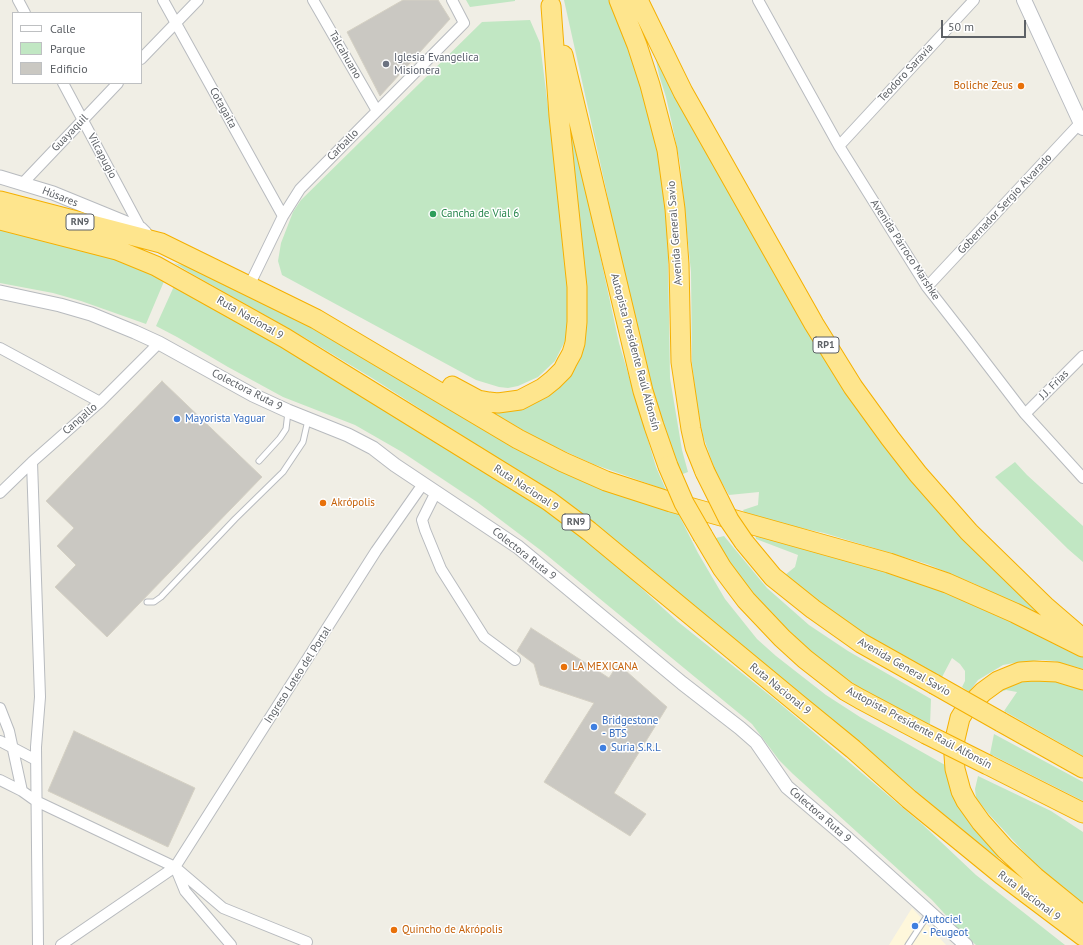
<!DOCTYPE html>
<meta charset="utf-8">
<style>
body{margin:0}
#map{position:relative;width:1083px;height:945px;overflow:hidden;background:#f0eee5;font-family:"PT Sans",sans-serif}
canvas{display:block}
.legend{position:absolute;left:12px;top:12px;width:130px;height:72px;box-sizing:border-box;background:#fff;border:1px solid #bec0c2;margin:0;padding:5px 7px;list-style:none;font-size:12px;color:#5d6166}
.legend li{display:flex;align-items:center;gap:8px;height:20px}
.legend b{width:20px;border:1px solid #bec0c2}
.scale{position:absolute;left:941px;top:20px;width:85px;height:18px;box-sizing:border-box;border:2px solid #5d6166;border-top:0;padding-left:5px;font-size:12px;line-height:14px;white-space:nowrap;color:#5d6166;-webkit-text-stroke:3px #fff;paint-order:stroke}
</style>
<div id="map">
<canvas width="1083" height="945"></canvas>
<ul class="legend">
<li><b style="height:5px;background:#fff"></b>Calle</li>
<li><b style="height:11px;background:#c1e7c3"></b>Parque</li>
<li><b style="height:11px;background:#cac8c2"></b>Edificio</li>
</ul>
<div class="scale">50 m</div>
</div>
<script>
const ctx = document.querySelector('canvas').getContext('2d');
ctx.lineJoin = 'round';
function fill(path, color) { ctx.fillStyle = color; ctx.fill(path, 'evenodd'); }
const poly = rows => new Path2D(rows.map(r => 'M' + r).join(''));
function stroke(path, color, width, dash) { ctx.strokeStyle = color; ctx.lineWidth = width; ctx.lineCap = dash ? 'butt' : 'round'; ctx.setLineDash(dash || []); ctx.stroke(path); }
function label(font, color, halo, rows, align = 'center') {
  ctx.font = font + ' "PT Sans",sans-serif'; ctx.lineWidth = 3; ctx.setLineDash([]); ctx.textBaseline = 'middle'; ctx.strokeStyle = halo; ctx.fillStyle = color; for (const [text, x, y, turn = 0] of rows) {
    ctx.save(); ctx.translate(x, y); ctx.rotate((+turn || 0) * Math.PI / 180); ctx.textAlign = isNaN(turn) ? turn : align; if (halo) ctx.strokeText(text, 0, 0); ctx.fillText(text, 0, 0); ctx.restore();
  }
}
const commercial = poly([
 [912,908,946,945,889,945]
]);
const green = poly([
 [466,0,515,0,515,1,470,7],
 [564,0,614,0,653,125,665,188,668,256,670,378,682,450,688,472,680,475,660,419,630,309,606,189],
 [530,20,540,43,566,251,569,301,567,337,555,361,538,377,518,386,508,388,499,387,476,380,282,275,278,261,281,243,288,225,293,212,301,200,482,22],
 [654,50,812,335,1061,628,975,584,927,564,824,533,746,516,743,510,758,505,759,492,729,495,716,473,703,436,696,399,692,363,691,272,680,163,672,124,666,97,659,75],
 [567,93,589,204,619,343,656,467,666,490,593,464,540,440,490,411,574,364,576,189],
 [0,230,113,258,165,279,146,324,81,301,53,293,0,283],
 [174,263,197,269,678,513,698,553,725,599,757,639,776,656,826,695,860,717,945,765,1003,856,998,858,971,837,819,710,552,493,372,378,307,339,194,275],
 [175,284,446,442,560,519,601,551,677,621,778,702,922,824,976,875,1065,945,976,945,963,934,932,900,793,774,779,760,752,724,543,552,477,502,402,452,355,425,283,397,228,367,177,337,156,326],
 [1015,462,1027,475,1083,526,1083,562,1068,549,995,477],
 [755,533,935,586,1083,655,1083,669,1054,661,1042,660,1014,663,1003,665,978,680,969,692,962,687,965,681,965,671,960,664,952,658,941,679,857,629,822,606,785,575,795,567,798,555,756,539],
 [724,536,767,588,809,625,848,651,931,699,930,725,908,714,860,688,818,658,807,648,778,620,754,594,732,567,712,539],
 [1040,675,1083,687,1083,756,1004,711,1017,692,1006,690,995,694,992,692],
 [994,734,1083,782,1083,801,990,754],
 [978,776,1051,811,1083,832,1083,905,1033,862,987,812,976,798,975,789]
]);
const building = poly([
 [403,0,438,0,450,19,380,96,347,32,403,0],
 [162,381,262,477,107,637,55,587,76,565,57,546,74,528,46,501,162,381],
 [531,628,609,678,618,664,667,707,614,793,646,814,630,836,544,782,594,703,540,685,534,664,517,651,531,628],
 [74,731,195,788,168,847,48,791,74,731]
]);
const service = poly([
 [259,461,280,438,286,429,288,412],
 [147,602,154,602,161,597,235,519,283,472,303,442,308,420],
 [908,945,929,913]
]);
const minor = poly([
 [18,0,25,13],
 [163,0,283,216],
 [313,0,377,111],
 [758,0,839,146,927,287,966,337,1025,414,1083,478],
 [141,59,198,0],
 [63,83,141,229],
 [839,146,974,0],
 [22,184,118,83],
 [249,286,283,216,300,189,464,23,452,0],
 [927,287,1083,120],
 [0,348,100,402],
 [1025,414,1083,356],
 [32,462,40,697,36,747,38,945],
 [436,492,422,520,425,530,441,569,484,637,515,660],
 [0,493,32,462,100,402,159,343],
 [0,708,9,731,22,791,36,801,175,867,223,908,307,942],
 [0,741,36,760],
 [0,780,22,791],
 [176,869,185,891,231,945],
 [61,945,175,867,376,551,423,484]
]);
const tertiary = poly([
 [0,177,53,193,141,229,145,233],
 [0,292,60,305,91,314,135,332,159,343,253,395,288,411,348,435,373,448,395,465,518,547,682,683,740,728,756,742,787,787,848,839,966,945]
]);
const secondary = poly([
 [1024,0,1083,128]
]);
const motorway = poly([
 [619,0,637,45,650,85,667,150,675,209,679,264,681,362,691,429,695,447,705,472],
 [638,0,683,92,814,324,853,387,890,438,918,474,969,532,1046,607,1082,638],
 [563,55,643,391,654,426,668,466],
 [0,201,161,243,316,319,518,439,563,462,606,481,671,502,889,563,947,583,1015,613,1083,647],
 [0,220,117,250,156,266,285,338,549,501,589,531,798,704,853,749,909,799,1002,875,1083,936],
 [452,386,478,400,489,402,498,403,520,400,543,388,553,380,563,370,567,362,572,353,575,343,577,322,577,287,559,116,551,6],
 [703,536,722,568,746,600,782,638,805,659,846,691,860,699,926,734],
 [744,542,773,577,813,609,861,643,934,684],
 [1083,680,1057,672,1034,671,1020,672,998,681,983,692,965,710,960,718,955,739,954,755,955,769,961,791,966,801,981,822,1005,849,1035,877,1083,916],
 [1001,722,1083,768],
 [988,765,1083,813]
]);
const motorwayBridge = poly([
 [668,466,684,503,703,536],
 [705,472,729,520,744,542],
 [934,684,1001,722],
 [926,734,988,765]
]);
const markers = [
 [386,64,4,"#6b7280"],
 [1021,86,4,"#e8710a"],
 [433,214,4,"#2e9e5b"],
 [177,419,4,"#3f7fe0"],
 [323,503,4,"#e8710a"],
 [564,667,4,"#e8710a"],
 [594,727,4,"#3f7fe0"],
 [603,748,4,"#3f7fe0"],
 [915,926,4,"#3f7fe0"],
 [394,930,4,"#e8710a"]
];
const shields = [
 [80,222,28],
 [826,345,26],
 [576,522,28]
];
const shieldNames = [
 ["RN9",80,222],
 ["RP1",826,345],
 ["RN9",576,522]
];
const streetNames = [
 ["Talcahuano",345,55,60],
 ["Teodoro Saravia",906,73,-47],
 ["Cotagaita",223,108,61],
 ["Guayaquil",70,133,-46],
 ["Carballo",343,145,-45],
 ["Vilcapugio",102,156,62],
 ["Húsares",60,197,21],
 ["Gobernador Sergio Alvarado",1005,204,-47],
 ["Avenida General Savio",675,233,-94],
 ["Avenida Párroco Marshke",905,250,57],
 ["Ruta Nacional 9",250,318,30],
 ["Autopista Presidente Raúl Alfonsín",635,352,75],
 ["J.J. Frias",1054,385,-45],
 ["Colectora Ruta 9",247,390,27],
 ["Cangallo",80,419,-41],
 ["Ruta Nacional 9",526,488,33],
 ["Colectora Ruta 9",524,554,38],
 ["Avenida General Savio",904,667,30],
 ["Ingreso Loteo del Portal",298,675,-57],
 ["Ruta Nacional 9",780,689,39],
 ["Autopista Presidente Raúl Alfonsín",919,728,28],
 ["Colectora Ruta 9",820,815,41],
 ["Ruta Nacional 9",1029,896,37]
];
const worshipNames = [
 ["Iglesia Evangelica",394,58],
 ["Misionera",394,71]
];
const foodNames = [
 ["Boliche Zeus",1013,86,"right"],
 ["Akrópolis",331,503],
 ["LA MEXICANA",572,667],
 ["Quincho de Akrópolis",402,930]
];
const leisureNames = [
 ["Cancha de Vial 6",441,214]
];
const shopNames = [
 ["Mayorista Yaguar",185,419],
 ["Bridgestone",602,721],
 ["- BTS",602,734],
 ["Suria S.R.L",611,748],
 ["Autociel",923,920],
 ["- Peugeot",923,933]
];
fill(commercial, '#fef7db');
fill(green, '#c1e7c3');
fill(building, '#cac8c2');
stroke(building, '#d4d0c3', 1);
stroke(service, '#b8bbbf', 7);
stroke(minor, '#b8bbbf', 12);
stroke(tertiary, '#b8bbbf', 15);
stroke(secondary, '#b9bcc1', 16);
stroke(motorway, '#f5b000', 21);
stroke(service, '#fff', 5);
stroke(minor, '#fff', 10);
stroke(tertiary, '#fff', 13);
stroke(secondary, '#fff', 14);
stroke(motorway, '#fee58d', 19);
stroke(motorwayBridge, '#f5b000', 21, []);
stroke(motorwayBridge, '#fee58d', 19);
for (const [x, y, r, color] of markers) { const dot = new Path2D(); dot.arc(x, y, r, 0, 2 * Math.PI); ctx.fillStyle = color; ctx.fill(dot); stroke(dot, '#fff', 1.5); }
for (const [x, y, w] of shields) { const box = new Path2D(); box.roundRect(x - w / 2, y - 8, w, 16, 3); ctx.fillStyle = '#fff'; ctx.fill(box); stroke(box, '#5d6166', 1); }
label('bold 10px', '#5d6166', null, shieldNames);
label('11px', '#5d6166', '#fff', streetNames);
label('11px', '#5b616d', '#fff', worshipNames, 'left');
label('11px', '#c56008', '#fff', foodNames, 'left');
label('11px', '#27864d', '#fff', leisureNames, 'left');
label('11px', '#366cbe', '#fff', shopNames, 'left');
</script>
